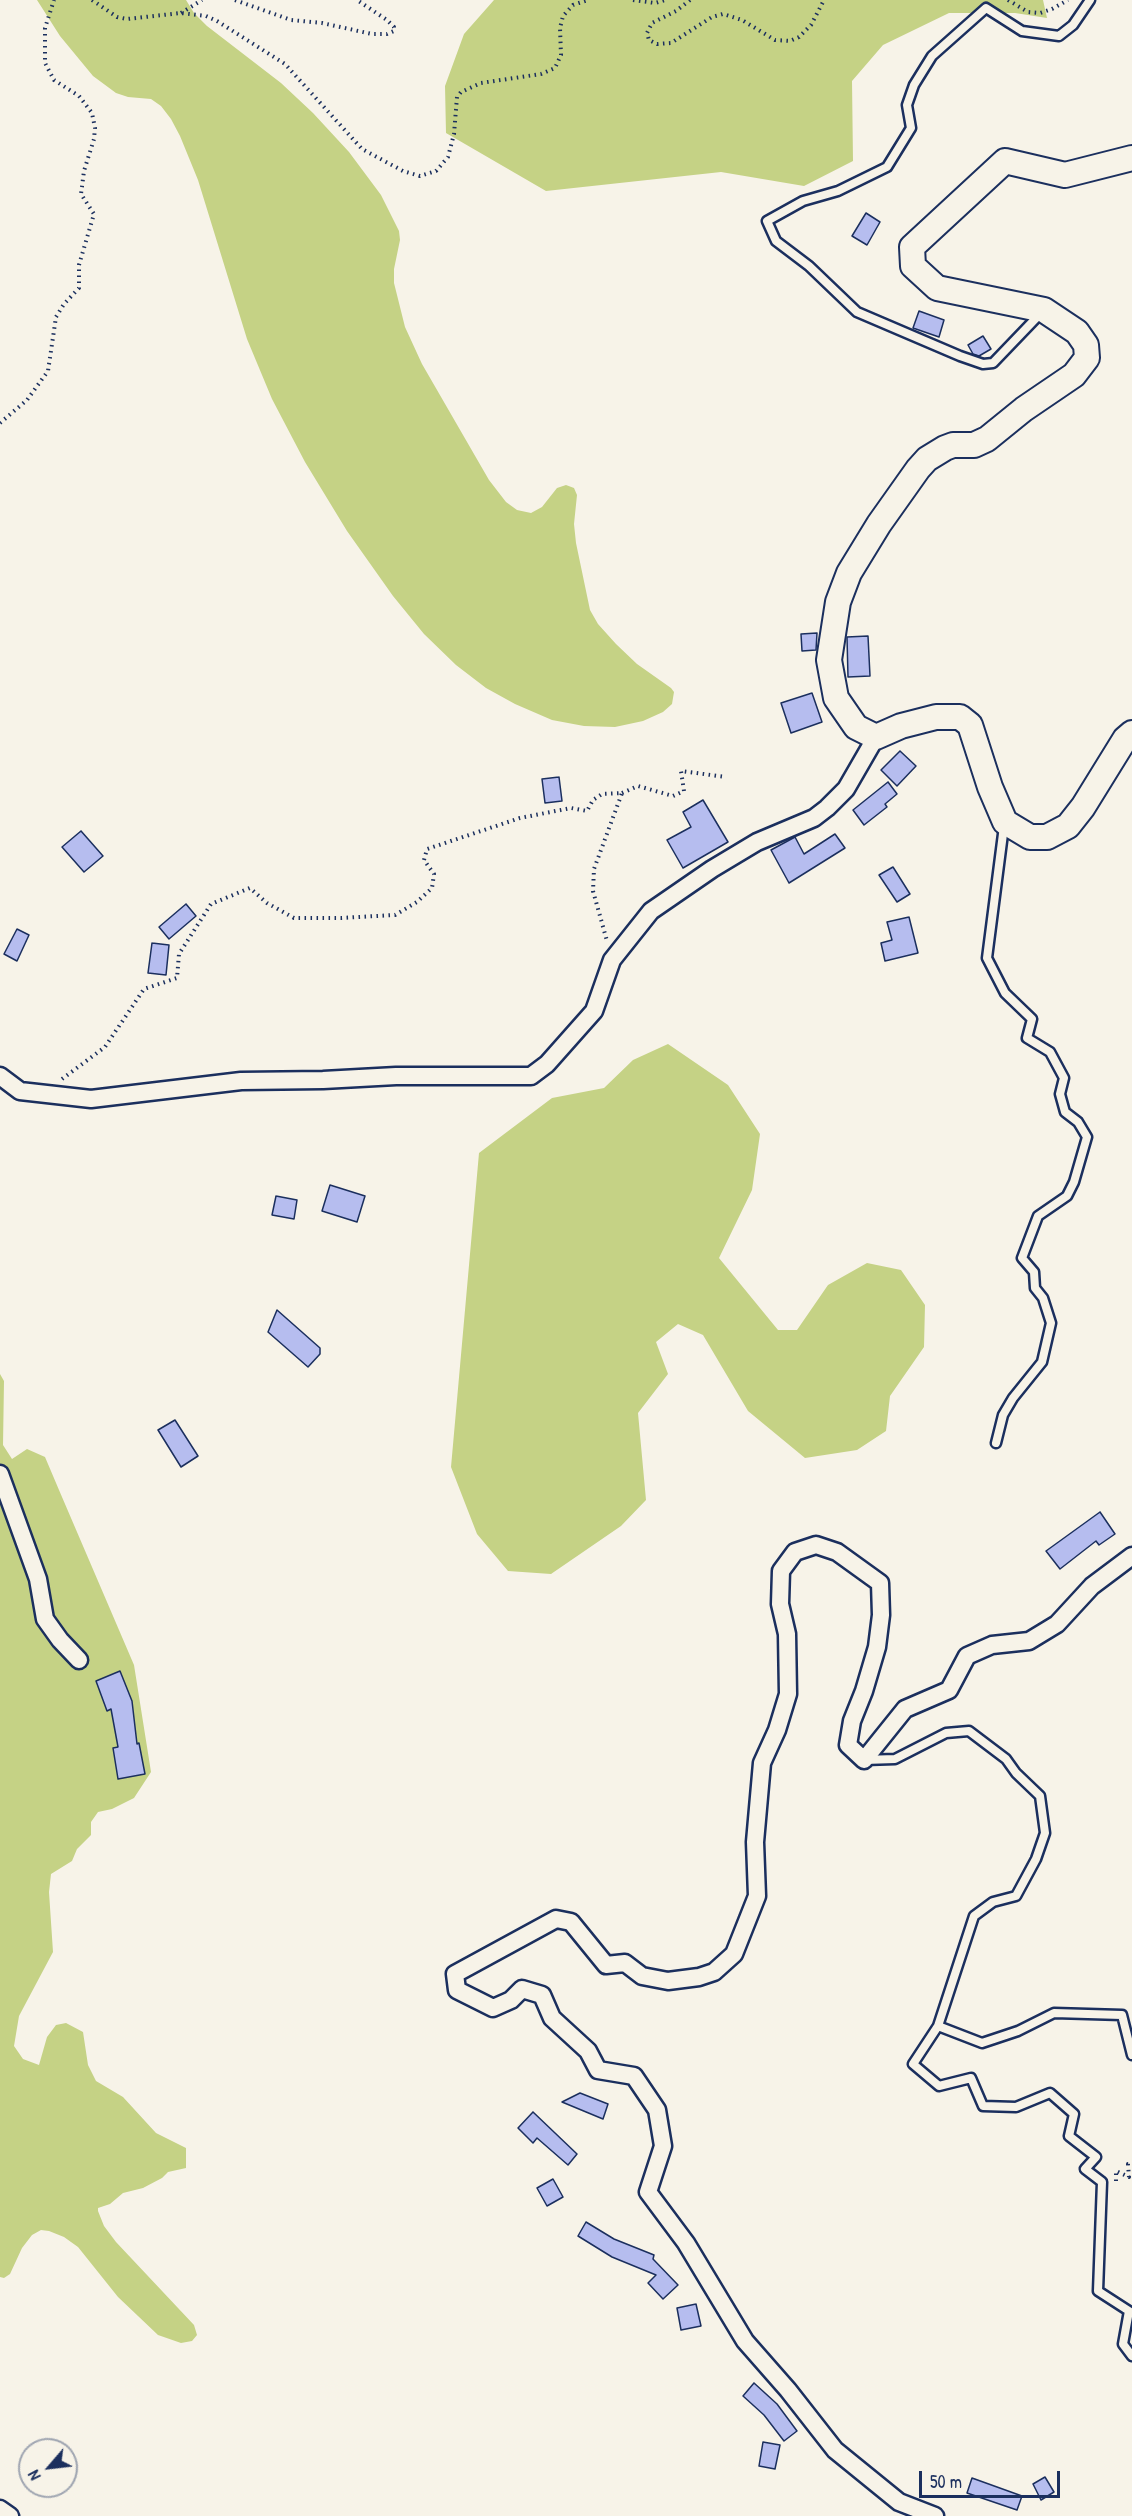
<!DOCTYPE html>
<style>
body{margin:0}
#map{position:relative;width:1132px;height:2516px;overflow:hidden;background:#f7f3e8;font-family:"Patrick Hand",sans-serif}
canvas{display:block}
.north{position:absolute;left:18px;top:2438px;width:60px;height:60px;box-sizing:border-box;background:#f7f3e8;border:2px solid #9fa5b1;border-radius:50%;rotate:242deg;font-size:16px;font-weight:700;line-height:24px;text-align:center;color:#1b2f5e}
.north::after{content:'';display:block;margin:auto;width:21px;height:27px;background:#1b2f5e;clip-path:polygon(50% 0,100% 100%,50% 72%,0 100%)}
.scale{position:absolute;left:919px;top:2471px;width:141px;height:27px;box-sizing:border-box;border:3px solid #1b2f5e;border-top:0;padding-left:8px;font-size:18px;line-height:21px;white-space:nowrap;color:#1b2f5e;-webkit-text-stroke:4px #f7f3e8;paint-order:stroke}
</style>
<div id="map">
<canvas width="1132" height="2516"></canvas>
<div class="north">N</div>
<div class="scale">50 m</div>
</div>
<script>
const ctx = document.querySelector('canvas').getContext('2d');
ctx.lineJoin = 'round';
function fill(path, color) { ctx.fillStyle = color; ctx.fill(path, 'evenodd'); }
const poly = rows => new Path2D(rows.map(r => 'M' + r).join(''));
function stroke(path, color, width, dash) { ctx.strokeStyle = color; ctx.lineWidth = width; ctx.lineCap = dash ? 'butt' : 'round'; ctx.setLineDash(dash || []); ctx.stroke(path); }
const green = poly([
 [37,0,186,0,194,13,207,26,281,83,313,113,349,152,381,195,399,231,400,240,394,269,394,283,405,327,422,364,489,480,506,502,517,510,531,513,542,507,557,488,566,485,574,488,577,495,574,524,576,543,590,610,598,624,616,644,637,664,671,688,674,692,672,704,663,712,643,721,615,727,584,726,552,720,515,704,486,688,456,665,424,634,393,596,347,531,305,462,272,399,247,339,198,180,180,136,171,119,161,106,151,99,128,97,116,93,93,76,60,36],
 [494,0,1043,0,1047,18,1015,13,949,13,883,45,852,81,853,161,804,186,721,172,546,191,446,133,445,86,464,34],
 [668,1044,728,1085,760,1134,752,1190,719,1258,778,1330,797,1330,828,1285,867,1263,901,1270,925,1305,924,1347,890,1396,886,1431,857,1450,805,1458,748,1411,703,1335,678,1324,656,1342,668,1374,638,1413,646,1500,621,1526,551,1574,508,1571,477,1534,451,1467,479,1153,552,1098,604,1088,633,1060],
 [0,1374,4,1381,3,1445,12,1459,27,1449,45,1457,59,1490,134,1665,151,1772,134,1798,112,1809,98,1812,91,1822,91,1835,77,1849,72,1861,51,1874,49,1892,53,1952,19,2016,14,2046,23,2059,39,2065,47,2037,56,2025,66,2023,83,2032,88,2065,96,2081,123,2097,156,2133,186,2148,186,2168,168,2172,162,2178,143,2188,123,2193,110,2204,98,2208,98,2211,104,2226,116,2242,194,2325,197,2335,192,2341,181,2343,158,2335,118,2297,78,2247,64,2237,49,2231,41,2230,32,2235,22,2248,10,2274,4,2278,0,2277]
]);
const building = poly([
 [866,213,880,222,867,245,852,236,866,213],
 [919,311,944,320,939,337,913,328,919,311],
 [983,336,991,349,979,356,973,354,968,345,983,336],
 [817,633,816,650,802,651,801,634,817,633],
 [868,636,870,676,848,677,847,637,868,636],
 [812,693,822,722,791,733,781,703,812,693],
 [900,751,916,766,897,786,881,770,900,751],
 [559,777,562,801,545,803,542,779,559,777],
 [888,782,897,794,885,804,887,807,864,825,853,810,888,782],
 [703,800,728,842,683,868,667,840,691,827,683,812,703,800],
 [81,831,103,856,84,872,62,847,81,831],
 [835,834,845,848,789,883,771,850,795,837,804,854,835,834],
 [893,867,910,894,897,902,879,875,893,867],
 [186,904,196,916,169,939,159,927,186,904],
 [909,917,918,953,885,961,881,943,892,940,887,922,909,917],
 [17,929,29,935,17,961,4,954,17,929],
 [152,943,169,945,166,975,148,973,152,943],
 [330,1185,365,1196,357,1222,322,1211,330,1185],
 [276,1196,297,1200,294,1219,272,1215,276,1196],
 [277,1310,320,1348,320,1354,308,1367,268,1332,277,1310],
 [175,1420,198,1456,181,1467,158,1430,175,1420],
 [1100,1512,1115,1534,1099,1545,1096,1541,1060,1569,1046,1551,1100,1512],
 [120,1671,132,1701,137,1744,139,1743,145,1774,118,1779,113,1748,118,1747,111,1709,107,1711,96,1681,120,1671],
 [580,2093,608,2104,603,2119,562,2102,580,2093],
 [533,2112,577,2154,568,2165,537,2138,533,2143,518,2128,533,2112],
 [553,2179,563,2197,547,2206,537,2188,553,2179],
 [586,2222,614,2239,654,2255,653,2259,678,2285,663,2299,648,2283,656,2275,612,2257,578,2236,586,2222],
 [696,2304,701,2326,681,2330,677,2308,696,2304],
 [754,2383,777,2404,797,2431,784,2441,764,2415,743,2396,754,2383],
 [763,2442,780,2445,775,2469,759,2466,763,2442],
 [1045,2477,1054,2492,1041,2500,1033,2484,1045,2477],
 [972,2478,1022,2496,1017,2510,967,2493,972,2478]
]);
const path = poly([
 [92,0,117,17,127,19,181,13,206,16,217,21,285,64,362,149,403,171,420,176,436,171,448,157,454,134,457,97,461,92,481,83,541,74,555,68,561,55,560,28,563,16,573,5,588,0],
 [235,0,291,20,322,23,372,34,387,34,394,31,394,27,387,20,357,0],
 [633,0,655,3,665,0],
 [690,0,676,11,652,23,647,33,649,40,657,44,671,43,712,17,723,14,742,20,775,40,790,41,799,37,811,25,824,0],
 [1008,0,1028,12,1040,13,1052,9,1068,0],
 [181,13,202,0],
 [0,423,27,400,48,371,56,317,64,304,79,288,79,265,94,214,81,194,84,171,94,139,95,128,92,113,79,96,54,80,45,63,45,28,54,0],
 [622,793,638,786,673,796,684,791,681,771,726,777],
 [62,1079,105,1047,144,989,177,978,179,954,211,904,250,888,267,903,294,918,341,918,395,915,417,902,432,888,434,874,424,860,427,849,520,818,571,808,587,811,593,800,602,794,622,793,594,869,593,891,607,941],
 [1116,2181,1116,2171,1129,2177,1128,2164,1132,2164]
]);
const service = poly([
 [1040,314,993,363,983,364,960,356,857,312,809,266,776,241,767,221,803,201,838,191,887,167,911,128,907,105,914,85,932,56,986,8,1022,31,1059,36,1073,25,1090,0],
 [996,1443,1003,1415,1013,1398,1042,1362,1051,1323,1043,1298,1035,1288,1034,1272,1022,1258,1038,1216,1067,1196,1074,1182,1087,1137,1078,1122,1065,1112,1060,1094,1064,1078,1050,1052,1027,1038,1032,1019,1005,993,987,958,1004,826],
 [864,1760,895,1759,946,1733,969,1731,1006,1759,1016,1773,1040,1796,1045,1833,1036,1859,1016,1896,993,1902,974,1916,938,2026,913,2064,939,2086,971,2078,983,2106,1016,2107,1050,2093,1074,2114,1069,2136,1096,2157,1085,2169,1102,2182,1098,2291,1129,2311,1123,2344,1132,2356],
 [938,2026,982,2043,1018,2031,1054,2013,1122,2015,1132,2055]
]);
const minor = poly([
 [0,1076,20,1091,91,1099,241,1081,323,1080,396,1076,531,1076,547,1064,594,1011,612,960,651,911,712,869,757,842,814,818,827,808,846,789,876,737],
 [0,1474,38,1579,45,1619,60,1640,79,1660],
 [0,2509,10,2516],
 [935,2516,899,2502,835,2450,788,2390,745,2341,686,2243,648,2192,663,2146,657,2110,634,2076,598,2070,588,2051,552,2018,542,1995,522,1989,511,2000,493,2008,457,1990,455,1974,556,1919,571,1922,606,1965,625,1963,642,1976,668,1981,699,1977,714,1972,734,1954,757,1896,755,1842,762,1763,777,1730,788,1694,787,1634,780,1604,781,1571,795,1552,816,1545,837,1552,880,1583,881,1615,877,1647,864,1691,852,1721,848,1745,864,1760,905,1709,949,1690,967,1656,992,1645,1029,1641,1057,1624,1092,1586,1132,1556]
]);
const secondary = poly([
 [1132,158,1065,175,1005,161,912,247,913,266,937,288,1044,310,1077,332,1086,345,1087,358,1074,375,1024,409,987,439,974,445,953,445,945,448,927,459,918,469,879,524,849,573,838,602,829,660,836,698,856,727,876,737,901,726,936,717,960,717,970,725,990,787,1005,822,1030,837,1047,837,1068,826,1083,807,1125,739,1132,733]
]);
fill(green, '#c5d285');
fill(building, '#b6bdef');
stroke(building, '#1b2f5e', 1.5);
stroke(service, '#1b2f5e', 13);
stroke(minor, '#1b2f5e', 21);
stroke(secondary, '#1b2f5e', 28);
stroke(path, '#1b2f5e', 4, [1.5, 4.5]);
stroke(service, '#f7f3e8', 8);
stroke(minor, '#f7f3e8', 16);
stroke(secondary, '#f7f3e8', 24);
</script>
